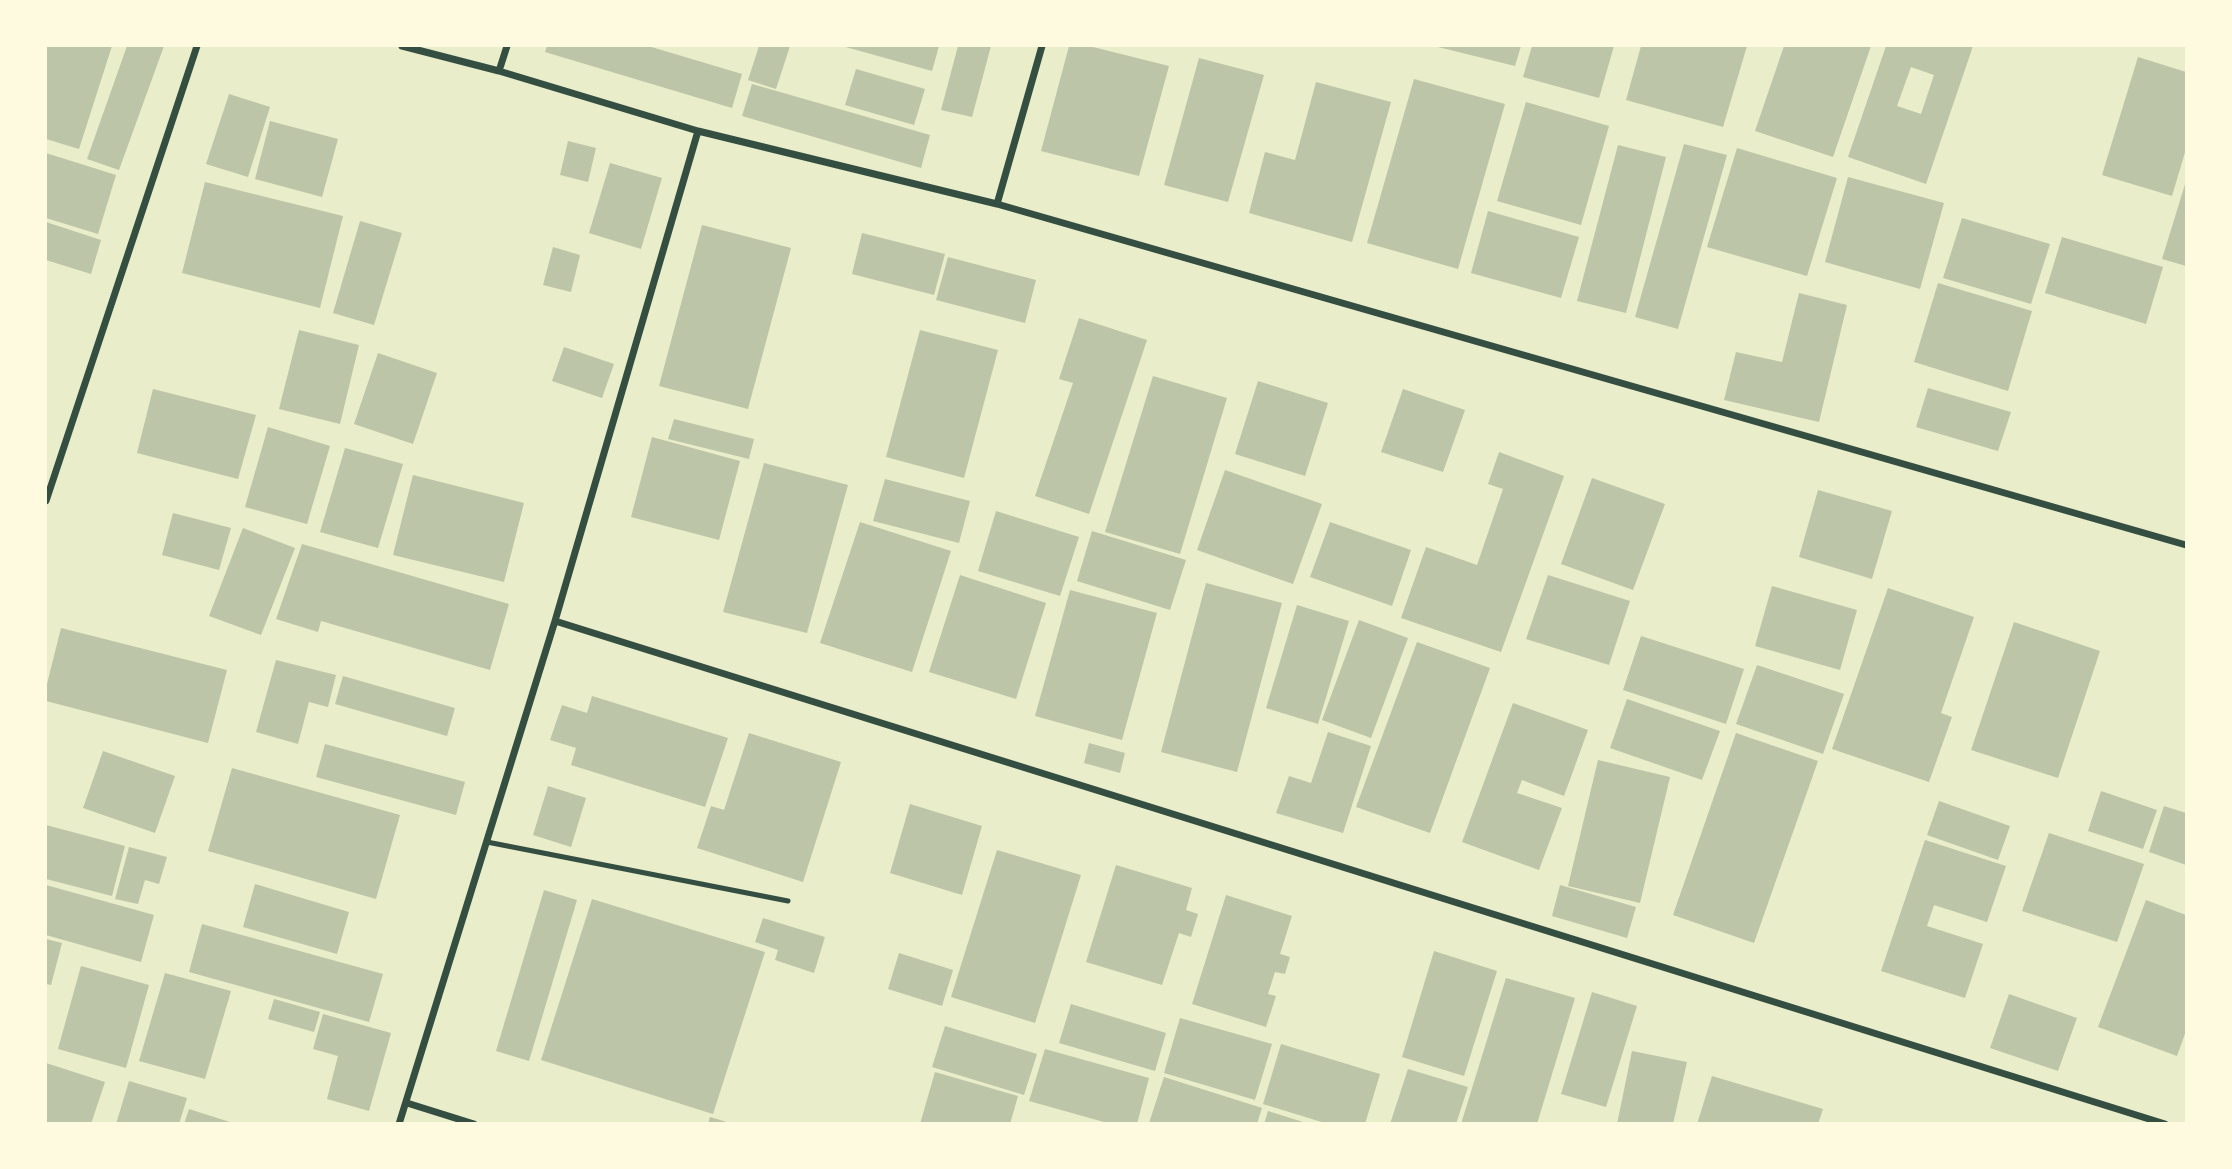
<!DOCTYPE html>
<style>
body{margin:0}
#map{position:relative;width:2232px;height:1169px;overflow:hidden;background:#e9edc9;font-family:"DM Sans",sans-serif}
canvas{display:block}
.frame{position:absolute;inset:0;border:47px solid #fefae0;pointer-events:none}
</style>
<div id="map">
<canvas width="2232" height="1169"></canvas>
<div class="frame"></div>
</div>
<script>
const ctx = document.querySelector('canvas').getContext('2d');
ctx.lineJoin = 'round';
function fill(path, color) { ctx.fillStyle = color; ctx.fill(path, 'evenodd'); }
const poly = rows => new Path2D(rows.map(r => 'M' + r).join(''));
function stroke(path, color, width, dash) { ctx.strokeStyle = color; ctx.lineWidth = width; ctx.lineCap = dash ? 'butt' : 'round'; ctx.setLineDash(dash || []); ctx.stroke(path); }
const building = poly([
 [46,46,112,46,79,149,46,139],
 [127,46,164,46,119,170,87,159],
 [547,46,648,46,742,74,732,108,545,52],
 [759,46,790,46,776,89,748,80],
 [842,46,939,46,932,71],
 [958,46,991,46,972,117,941,110],
 [1069,46,1089,46,1169,66,1139,176,1041,151],
 [1434,46,1521,46,1515,66],
 [1532,46,1614,46,1599,98,1523,77],
 [1641,46,1747,46,1723,127,1626,100],
 [1784,46,1871,46,1833,157,1755,131],
 [1886,46,1973,46,1926,184,1848,157],
 [1911,67,1934,75,1921,114,1897,106],
 [2138,57,2186,72,2186,149,2172,196,2102,175],
 [1199,58,1264,75,1228,202,1164,185],
 [856,69,925,89,914,125,845,105],
 [1414,79,1505,104,1458,269,1367,243],
 [1316,82,1391,102,1352,242,1249,213,1265,152,1295,160],
 [752,84,930,135,921,168,742,116],
 [229,94,270,107,248,177,206,164],
 [1526,102,1609,126,1581,225,1497,201],
 [270,121,338,139,322,197,255,179],
 [568,141,596,148,588,182,560,175],
 [1684,144,1727,155,1678,329,1635,317],
 [1618,145,1666,157,1626,313,1577,301],
 [1737,148,1837,178,1807,276,1707,247],
 [46,153,116,175,98,234,46,218],
 [610,163,662,178,641,249,589,233],
 [1848,177,1944,203,1920,289,1825,262],
 [2186,181,2186,266,2162,259],
 [205,182,343,216,320,308,182,273],
 [1488,211,1579,237,1561,298,1471,273],
 [1962,218,2050,244,2031,304,1943,278],
 [360,221,402,233,374,325,333,313],
 [46,222,101,240,91,274,46,260],
 [702,225,791,248,748,409,659,386],
 [862,233,945,254,934,295,852,274],
 [2062,237,2163,267,2146,324,2045,293],
 [553,247,580,255,571,292,543,285],
 [948,257,1036,280,1025,323,936,300],
 [1938,283,2032,311,2008,391,1914,362],
 [1799,293,1847,305,1819,422,1724,400,1736,352,1782,362],
 [1079,318,1147,340,1089,514,1035,496,1073,383,1059,379],
 [299,330,359,345,340,424,279,409],
 [920,330,998,350,964,478,886,457],
 [564,347,614,364,602,398,552,381],
 [378,353,437,373,413,444,354,424],
 [1153,376,1227,398,1180,554,1105,532],
 [1258,381,1328,403,1305,476,1235,454],
 [1928,388,2011,412,1998,451,1916,427],
 [153,389,256,415,238,479,137,453],
 [1403,389,1465,410,1443,472,1381,452],
 [674,419,754,439,749,459,668,439],
 [268,427,330,446,307,524,245,507],
 [652,437,740,461,719,540,631,517],
 [345,448,403,464,378,548,320,532],
 [1499,452,1564,476,1501,652,1401,618,1426,547,1477,565,1503,489,1488,484],
 [764,463,848,485,807,633,723,612],
 [1225,470,1322,504,1293,584,1197,550],
 [413,475,524,503,504,582,393,555],
 [1592,478,1665,504,1633,590,1561,564],
 [885,479,970,501,959,543,873,521],
 [1818,490,1892,511,1872,579,1799,557],
 [996,511,1079,537,1060,596,978,571],
 [173,513,231,528,219,570,162,555],
 [860,522,951,551,912,672,820,643],
 [1330,522,1411,550,1392,606,1310,577],
 [243,528,295,548,261,635,209,616],
 [1092,531,1186,560,1170,610,1077,581],
 [302,544,509,604,490,670,321,621,318,632,276,619],
 [960,575,1046,603,1016,699,929,672],
 [1548,575,1630,601,1609,665,1526,639],
 [1206,583,1282,603,1237,772,1161,752],
 [1772,586,1857,610,1840,670,1755,646],
 [1888,588,1974,617,1941,713,1952,717,1929,782,1832,749],
 [1070,590,1157,613,1122,740,1035,716],
 [1297,605,1349,621,1318,724,1266,708],
 [1359,620,1408,638,1371,738,1322,720],
 [2014,622,2100,651,2058,778,1971,750],
 [61,628,227,670,208,743,46,701,46,688],
 [1641,636,1744,669,1726,724,1623,690],
 [1417,642,1490,668,1430,833,1356,807],
 [276,660,336,675,328,707,309,702,298,744,256,732],
 [1757,665,1844,694,1823,754,1736,724],
 [343,676,455,708,447,736,335,704],
 [592,696,728,738,705,807,571,765,576,748,550,740,562,705,587,713],
 [1627,699,1720,731,1702,780,1610,748],
 [1513,703,1588,730,1564,796,1522,780,1517,793,1562,808,1539,870,1462,842],
 [1328,732,1371,746,1343,833,1276,813,1289,776,1311,783],
 [749,733,841,762,803,882,697,848,711,806,724,810],
 [1736,733,1818,761,1754,943,1673,915],
 [1089,743,1125,753,1120,773,1084,763],
 [325,744,465,782,456,815,316,777],
 [103,751,175,776,155,833,83,808],
 [1598,760,1670,777,1640,903,1568,886],
 [232,768,400,815,376,899,208,851],
 [548,786,586,798,571,847,533,835],
 [2101,791,2157,810,2143,849,2088,831],
 [1939,801,2010,826,1998,860,1927,835],
 [910,804,982,826,962,895,890,873],
 [2164,806,2186,813,2186,865,2149,852],
 [46,825,125,846,112,896,46,879],
 [2049,833,2144,864,2117,942,2022,911],
 [1925,840,2006,866,1987,922,1934,905,1927,926,1983,944,1965,998,1881,971],
 [129,847,167,857,159,884,145,880,138,904,115,899],
 [997,850,1081,875,1035,1023,951,997],
 [1116,865,1192,888,1186,910,1198,914,1191,937,1179,933,1162,985,1086,962],
 [255,884,349,912,337,954,243,927],
 [46,885,154,915,141,962,46,935],
 [1560,885,1636,907,1627,938,1552,916],
 [544,890,577,900,529,1061,496,1051],
 [1226,895,1292,916,1280,954,1290,957,1285,974,1275,972,1268,994,1276,996,1266,1027,1192,1004],
 [592,899,765,952,713,1114,541,1060],
 [2146,900,2186,915,2186,1031,2177,1056,2098,1027],
 [763,918,825,937,814,973,775,960,778,950,755,942],
 [202,924,383,974,369,1022,189,972],
 [46,939,62,943,51,985,46,984],
 [1434,951,1497,971,1464,1076,1402,1057],
 [899,953,953,970,942,1006,888,989],
 [81,966,149,985,126,1068,58,1049],
 [165,973,231,991,205,1079,139,1061],
 [1506,978,1575,998,1537,1124,1461,1124],
 [1592,992,1637,1006,1606,1107,1561,1094],
 [2009,994,2077,1018,2058,1071,1990,1048],
 [274,999,320,1012,314,1032,268,1019],
 [1071,1004,1166,1033,1155,1071,1059,1043],
 [323,1014,391,1033,369,1111,327,1099,338,1056,313,1049],
 [1180,1018,1272,1044,1255,1100,1164,1073],
 [945,1026,1037,1054,1024,1095,932,1067],
 [1281,1044,1380,1074,1365,1124,1328,1124,1263,1104],
 [1045,1049,1149,1078,1137,1124,1111,1124,1029,1101],
 [1632,1051,1687,1062,1673,1124,1617,1124],
 [46,1063,105,1082,91,1124,46,1124],
 [1408,1069,1468,1087,1456,1124,1390,1124],
 [935,1072,1018,1096,1010,1124,920,1124],
 [1712,1076,1823,1109,1818,1124,1697,1124],
 [1164,1077,1262,1108,1257,1124,1149,1123],
 [129,1081,187,1098,179,1124,116,1124],
 [189,1109,233,1123,232,1124,184,1124],
 [1268,1111,1306,1123,1306,1124,1264,1124],
 [710,1117,730,1123,730,1124,708,1124]
]);
const service = poly([
 [487,842,788,901]
]);
const minor = poly([
 [402,46,499,71,698,131,997,204,2186,545],
 [499,71,507,46],
 [997,204,1042,46],
 [46,501,197,46],
 [555,621,2165,1124],
 [407,1103,474,1124],
 [399,1124,555,621,698,131]
]);
fill(building, '#bcc5a7');
stroke(service, '#344e41', 5);
stroke(minor, '#344e41', 7);
</script>
